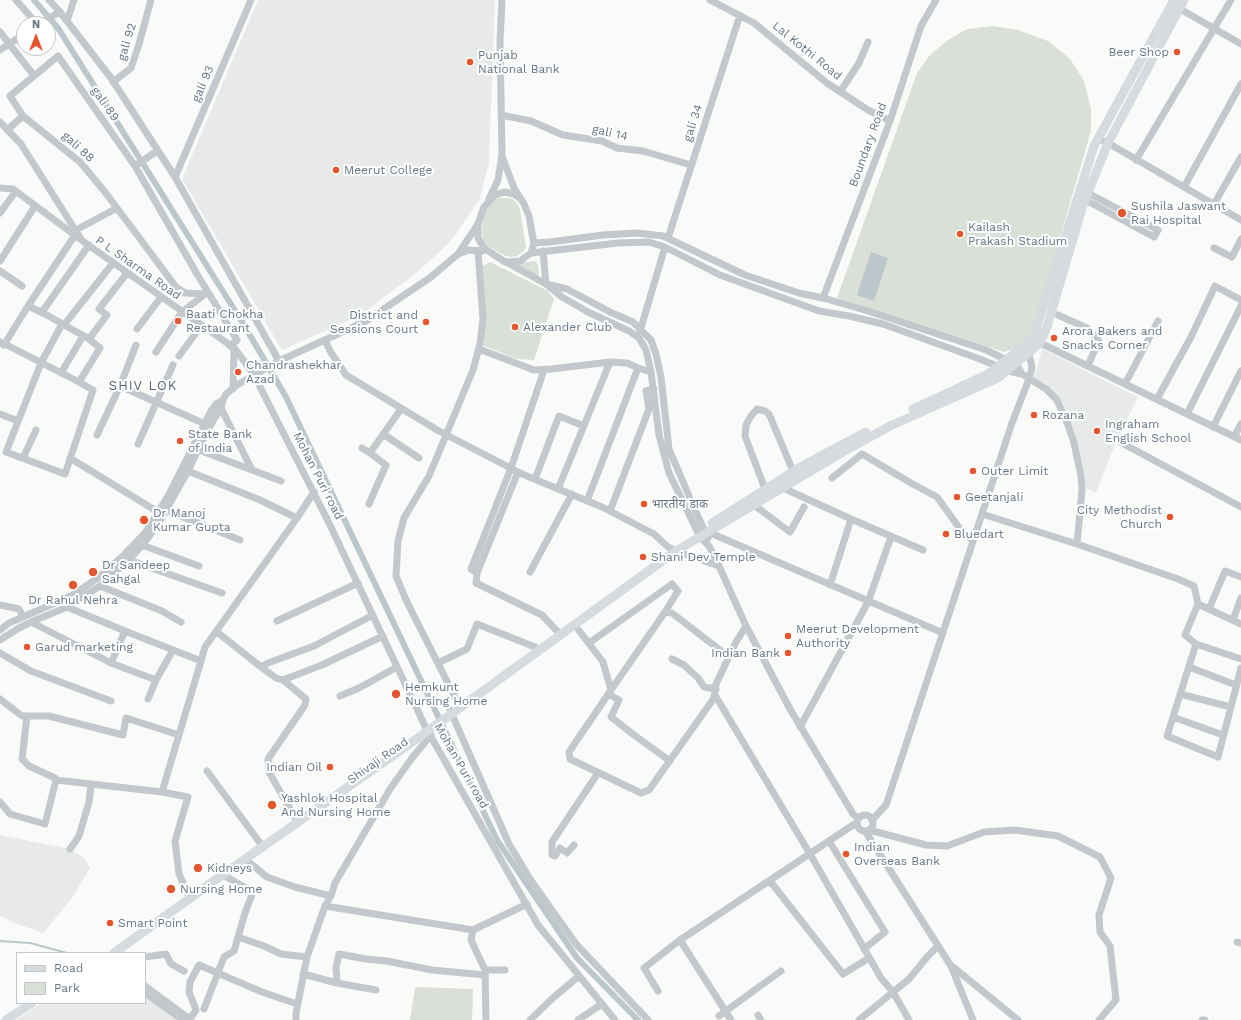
<!DOCTYPE html>
<meta charset="utf-8">
<style>
body{margin:0}
#map{position:relative;width:1241px;height:1020px;overflow:hidden;background:#fafaf8;font-family:"Work Sans",sans-serif}
canvas{display:block}
.legend{position:absolute;left:16px;top:952px;width:130px;height:52px;box-sizing:border-box;background:#fff;border:1px solid #c1c8cd;margin:0;padding:5px 7px;list-style:none;font-size:12px;color:#657683}
.legend li{display:flex;align-items:center;gap:8px;height:20px}
.legend b{width:20px;border:1px solid #c1c8cd}
.north{position:absolute;left:16px;top:16px;width:40px;height:40px;box-sizing:border-box;background:#fff;border:1px solid #c1c8cd;border-radius:50%;rotate:0deg;font-size:11px;font-weight:700;line-height:16px;text-align:center;color:#657683}
.north::after{content:'';display:block;margin:auto;width:14px;height:18px;background:#e4572e;clip-path:polygon(50% 0,100% 100%,50% 72%,0 100%)}
</style>
<div id="map">
<canvas width="1241" height="1020"></canvas>
<ul class="legend">
<li><b style="height:5px;background:#d6dbdf"></b>Road</li>
<li><b style="height:11px;background:#dadfd7"></b>Park</li>
</ul>
<div class="north">N</div>
</div>
<script>
const ctx = document.querySelector('canvas').getContext('2d');
ctx.lineJoin = 'round';
function fill(path, color) { ctx.fillStyle = color; ctx.fill(path, 'evenodd'); }
const poly = rows => new Path2D(rows.map(r => 'M' + r).join(''));
function stroke(path, color, width, dash) { ctx.strokeStyle = color; ctx.lineWidth = width; ctx.lineCap = dash ? 'butt' : 'round'; ctx.setLineDash(dash || []); ctx.stroke(path); }
function label(font, color, halo, rows, align = 'center') {
  ctx.font = font + ' "Work Sans","Noto Sans Devanagari",sans-serif'; ctx.lineWidth = 4; ctx.setLineDash([]); ctx.textBaseline = 'middle'; ctx.strokeStyle = halo; ctx.fillStyle = color; for (const [text, x, y, turn = 0] of rows) {
    ctx.save(); ctx.translate(x, y); ctx.rotate((+turn || 0) * Math.PI / 180); ctx.textAlign = isNaN(turn) ? turn : align; if (halo) ctx.strokeText(text, 0, 0); ctx.fillText(text, 0, 0); ctx.restore();
  }
}
const built = poly([
 [258,0,495,0,489,162,480,199,450,242,414,275,359,316,282,350,182,179],
 [1042,349,1138,397,1116,442,1096,492,1083,488,1069,420,1073,416,1067,410,1060,399,1034,379],
 [0,835,70,849,84,858,90,868,72,898,43,933,17,924,0,916],
 [145,997,179,1020,16,1020,42,1003,145,1003]
]);
const green = poly([
 [993,26,1018,30,1048,41,1070,59,1084,81,1091,109,1091,131,1032,334,1022,347,1004,352,837,298,917,73,930,55,948,40,967,29],
 [499,198,509,198,513,199,518,205,520,210,526,247,524,251,517,256,510,257,506,256,493,249,485,244,483,241,482,231,483,216,486,208,494,200],
 [534,261,536,262,538,265,539,274,537,276,513,264],
 [490,262,548,291,554,299,534,360,517,359,484,346,485,307,482,266],
 [415,987,473,989,472,1020,410,1020]
]);
const water = poly([
 [871,252,888,258,874,301,857,295]
]);
const stream = poly([
 [0,941,30,943,67,953]
]);
const canal = poly([
 [34,0,58,28,244,325,286,397,497,840,577,958,638,1020]
]);
const minor = poly([
 [16,0,37,24],
 [49,0,60,12,111,78,175,177,279,361],
 [710,0,754,23,827,83,868,110,890,121],
 [1175,6,1241,44],
 [67,21,74,0],
 [38,24,60,12],
 [0,32,32,73,35,75],
 [0,50,24,34],
 [113,82,131,68,139,44,151,0],
 [840,92,859,63,868,42],
 [501,115,531,121,563,135,602,141,617,148,643,151,691,165],
 [0,122,21,144,81,239],
 [7,130,23,116],
 [1098,139,1108,143,1241,220],
 [157,151,135,166,58,56,10,96,23,116,80,162,105,192,176,287,185,293,205,294],
 [502,156,514,188,519,196],
 [1136,160,1231,0],
 [135,166,197,274,237,340,230,346],
 [175,177,251,0],
 [1184,187,1241,84],
 [0,188,13,189,84,242,234,348,244,361,254,375,329,523,426,728,538,925,615,1020],
 [1082,198,1154,237,1158,230,1088,193],
 [489,199,498,180,502,154,500,41,502,0],
 [1214,204,1241,157],
 [0,213,16,191],
 [76,230,117,208],
 [668,238,740,15],
 [534,243,550,242,603,235,637,233,663,236,745,275,799,293,827,299,871,312,986,350,1017,365,1022,374,1046,389,1057,400,1068,425,1074,443,1081,476,1082,490,1077,544,1178,579,1194,586,1198,604,1241,624],
 [1214,248,1232,257,1241,239],
 [543,251,546,284,567,289,610,312,633,322,651,340,656,354,661,377,669,449,695,510,708,538],
 [531,253,618,243,649,242,665,247,720,275,819,311,849,316,883,324,977,358,1012,372,1022,374],
 [458,254,469,250,482,251],
 [0,261,35,206],
 [506,262,546,284,562,297,588,312,629,331,639,338,646,350,651,372,659,435,669,473,700,537,709,546,719,566,746,626,790,709,853,814,858,818],
 [0,271,22,286],
 [823,298,890,121,921,26,936,0],
 [28,306,75,235],
 [42,312,89,245],
 [1058,315,1087,328,1099,341,1088,365],
 [62,324,41,363,6,452,65,474,93,390,79,382],
 [64,325,113,263],
 [137,329,161,297],
 [640,331,665,247],
 [89,339,107,315,99,309,127,273],
 [325,340,330,351,346,375,439,431,522,474,602,507,654,534,668,547,676,551,719,566],
 [1036,341,1241,440],
 [0,342,4,345,28,306,45,314,89,339,100,348,79,382,5,344],
 [479,349,534,370,551,369,610,362,627,363,638,368,651,372],
 [156,352,182,312,205,294],
 [179,356,201,326],
 [61,373,83,336],
 [1125,384,1158,321],
 [120,386,205,424],
 [233,389,234,348],
 [1157,399,1191,337,1215,286,1241,300],
 [221,408,252,470],
 [0,414,18,421],
 [1187,414,1241,306],
 [1213,427,1241,371],
 [383,434,419,458],
 [97,435,120,386,136,345],
 [1234,437,1241,424],
 [1120,442,1241,507],
 [138,444,173,365],
 [362,448,370,453,401,409],
 [199,450,281,481],
 [23,458,36,430],
 [70,458,158,512],
 [188,471,260,500,297,518],
 [518,472,477,573,471,569,511,468,544,370],
 [832,478,862,454,911,483,937,497,960,529,973,541],
 [535,479,559,416,584,426],
 [783,488,851,519,923,550],
 [558,489,610,362],
 [765,489,745,436,746,425,751,416,757,409,765,411,769,414,793,471],
 [587,501,638,368],
 [369,504,386,465,370,453],
 [754,505,790,532,804,507],
 [166,510,240,540],
 [610,511,649,409,646,391,654,389],
 [982,514,1077,544],
 [708,532,943,633],
 [142,545,199,566],
 [129,560,222,593],
 [530,572,572,494],
 [477,573,476,583,542,615,557,631],
 [830,585,851,519],
 [100,586,162,611,181,622],
 [1198,604,1185,635,1196,644,1241,659],
 [0,605,19,609,23,617],
 [67,607,125,631,201,661,162,792],
 [1209,609,1225,571,1241,577],
 [665,612,672,613,729,657],
 [1233,620,1241,598],
 [277,621,358,583],
 [31,622,111,663,125,631],
 [574,624,603,662,611,690,569,752,570,759,641,793,649,790,714,698,716,684,736,642,746,626],
 [0,630,9,623,23,617,73,595,99,577,121,558,145,533,168,496,211,411,216,404,223,400],
 [217,632,261,667,276,678,283,680,322,665,383,636],
 [0,640,19,628,31,622,67,607,100,586,129,560,148,538,161,519,188,471,207,431,221,408,223,400,226,394,237,385,279,361,366,321,431,277,458,254,478,224,484,207,495,195,504,192,514,194,521,199,524,204,529,216,532,233,534,243,531,253,520,261,505,262,484,248,478,238,478,224],
 [589,643,672,584,678,591,665,612,611,690],
 [1196,644,1167,736,1218,757,1241,668],
 [0,653,31,671,111,701],
 [672,659,684,665,698,678,704,687,716,689],
 [201,661,205,647,297,518,314,492],
 [111,663,156,680],
 [438,663,467,649,477,624,535,647],
 [261,667,268,663,314,646,373,615],
 [1189,667,1236,685],
 [283,680,306,699,305,705,268,759,269,772,298,823],
 [608,694,619,700,611,717,634,735,670,761],
 [1180,694,1231,707],
 [715,695,810,854,881,978,893,992,909,1020],
 [340,696,359,688,397,667],
 [0,699,22,716,49,716,123,735,126,718,179,735],
 [148,699,156,680,173,650],
 [458,703,407,602,396,576,398,541,404,518,429,476,473,370,480,344,483,319,478,251],
 [450,710,509,844,530,879,576,944,648,1020],
 [27,716,22,759,29,766,55,778,56,780],
 [1173,717,1223,735],
 [800,727,868,602,891,537],
 [207,771,263,847],
 [0,802,10,814,45,824,56,780,162,792,188,797,175,841,179,874,190,898],
 '857 823a8 8 0 1 1 16 0a8 8 0 1 1-16 0Z',
 [872,820,886,805,1012,423,1029,379,1032,368,1031,362,1028,353],
 [869,830,926,845,947,846,984,832,1015,830,1058,836,1100,857,1111,878,1099,915,1100,932,1110,946,1116,1000,1099,1020],
 [865,831,951,966,973,1020],
 [829,841,885,932,864,949],
 [574,845,567,853,560,848,555,856,552,855,552,842,598,773],
 [70,849,79,836,89,802,91,785],
 [245,859,267,877,295,887,331,896],
 [770,881,843,974,869,958],
 [325,906,473,930,527,904],
 [473,930,471,940,485,970,486,1020],
 [238,937,264,946,281,954,307,957],
 [1237,942,1241,943],
 [145,957,166,954,171,964,184,971],
 [953,967,1018,1020],
 [485,970,505,970],
 [303,974,337,983,336,968,339,954,366,959,387,961,432,970,485,975],
 [337,983,376,990],
 [145,986,191,1020],
 [658,991,644,968,680,940],
 [145,993,183,1020],
 [204,1009,224,957,234,951,245,913,253,892,223,875,221,872],
 [758,1015,761,1020],
 [719,1016,781,971],
 [190,1019,196,1010,189,992,190,982,199,965,262,992,297,1004],
 [296,1020,296,1013,307,957,325,906,331,896,335,883,390,789,412,758,431,735],
 [530,1020,554,997,579,976],
 [578,1020,602,1004],
 [731,1020,680,940,856,823],
 [859,1020,909,979,928,956,938,946],
 [1202,1020,1205,1020]
]);
const major = poly([
 [913,409,988,374,1033,339,1094,146,1174,0],
 [712,523,802,466,866,432],
 [114,953,218,878,428,731,676,551,850,448,890,426,998,378,1040,343,1047,327,1083,205,1108,143,1184,0],
 [6,1020,32,1003]
]);
const markers = [
 [1177,52,4,"#e4572e"],
 [470,62,4,"#e4572e"],
 [336,170,4,"#e4572e"],
 [1122,213,5,"#e4572e"],
 [960,234,4,"#e4572e"],
 [178,321,4,"#e4572e"],
 [426,322,4,"#e4572e"],
 [515,327,4,"#e4572e"],
 [1054,338,4,"#e4572e"],
 [238,372,4,"#e4572e"],
 [1034,415,4,"#e4572e"],
 [1097,431,4,"#e4572e"],
 [180,441,4,"#e4572e"],
 [973,471,4,"#e4572e"],
 [957,497,4,"#e4572e"],
 [644,504,4,"#e4572e"],
 [1170,517,4,"#e4572e"],
 [144,520,5,"#e4572e"],
 [946,534,4,"#e4572e"],
 [643,557,4,"#e4572e"],
 [93,572,5,"#e4572e"],
 [73,585,5,"#e4572e"],
 [788,636,4,"#e4572e"],
 [27,647,4,"#e4572e"],
 [788,653,4,"#e4572e"],
 [396,694,5,"#e4572e"],
 [330,767,4,"#e4572e"],
 [272,805,5,"#e4572e"],
 [846,854,4,"#e4572e"],
 [198,868,5,"#e4572e"],
 [171,889,5,"#e4572e"],
 [110,923,4,"#e4572e"]
];
const streetNames = [
 ["gali 92",127,42,-73],
 ["Lal Kothi Road",807,51,39],
 ["gali 93",203,84,-67],
 ["gali 89",105,104,55],
 ["gali 34",693,123,-72],
 ["gali 14",610,133,13],
 ["Boundary Road",868,145,-70],
 ["gali 88",78,147,42],
 ["P L Sharma Road",138,268,35],
 ["Mohan Puri road",318,476,63],
 ["Shivaji Road",378,761,-35],
 ["Mohan Puri road",461,766,60]
];
const poiNames = [
 ["Beer Shop",1169,52,"right"],
 ["Punjab",478,55],
 ["National Bank",478,69],
 ["Meerut College",344,170],
 ["Sushila Jaswant",1131,206],
 ["Rai Hospital",1131,220],
 ["Kailash",968,227],
 ["Prakash Stadium",968,241],
 ["Baati Chokha",186,314],
 ["Restaurant",186,328],
 ["District and",418,315,"right"],
 ["Sessions Court",418,329,"right"],
 ["Alexander Club",523,327],
 ["Arora Bakers and",1062,331],
 ["Snacks Corner",1062,345],
 ["Chandrashekhar",246,365],
 ["Azad",246,379],
 ["Rozana",1042,415],
 ["Ingraham",1105,424],
 ["English School",1105,438],
 ["State Bank",188,434],
 ["of India",188,448],
 ["Outer Limit",981,471],
 ["Geetanjali",965,497],
 ["भारतीय डाक",652,504],
 ["City Methodist",1162,510,"right"],
 ["Church",1162,524,"right"],
 ["Dr Manoj",153,513],
 ["Kumar Gupta",153,527],
 ["Bluedart",954,534],
 ["Shani Dev Temple",651,557],
 ["Dr Sandeep",102,565],
 ["Sahgal",102,579],
 ["Dr Rahul Nehra",73,600,"center"],
 ["Meerut Development",796,629],
 ["Authority",796,643],
 ["Garud marketing",35,647],
 ["Indian Bank",780,653,"right"],
 ["Hemkunt",405,687],
 ["Nursing Home",405,701],
 ["Indian Oil",322,767,"right"],
 ["Yashlok Hospital",281,798],
 ["And Nursing Home",281,812],
 ["Indian",854,847],
 ["Overseas Bank",854,861],
 ["Kidneys",207,868],
 ["Nursing Home",180,889],
 ["Smart Point",118,923]
];
const neighbourhoodNames = [
 ["SHIV LOK",143,386]
];
fill(built, '#e8e9e9');
fill(green, '#dadfd7');
fill(water, '#bbc7cb');
stroke(stream, '#bbc7cb', 2);
stroke(canal, '#bbc7cb', 6);
stroke(minor, '#c3c8cc', 7);
stroke(major, '#d6dbdf', 9);
for (const [x, y, r, color] of markers) { const dot = new Path2D(); dot.arc(x, y, r, 0, 2 * Math.PI); ctx.fillStyle = color; ctx.fill(dot); stroke(dot, '#fff', 1.5); }
label('12px', '#657683', '#fff', streetNames);
label('12px', '#657683', '#fff', poiNames, 'left');
ctx.letterSpacing = '1px';
label('13px', '#57646e', '#fff', neighbourhoodNames);
ctx.letterSpacing = '0px';
</script>
